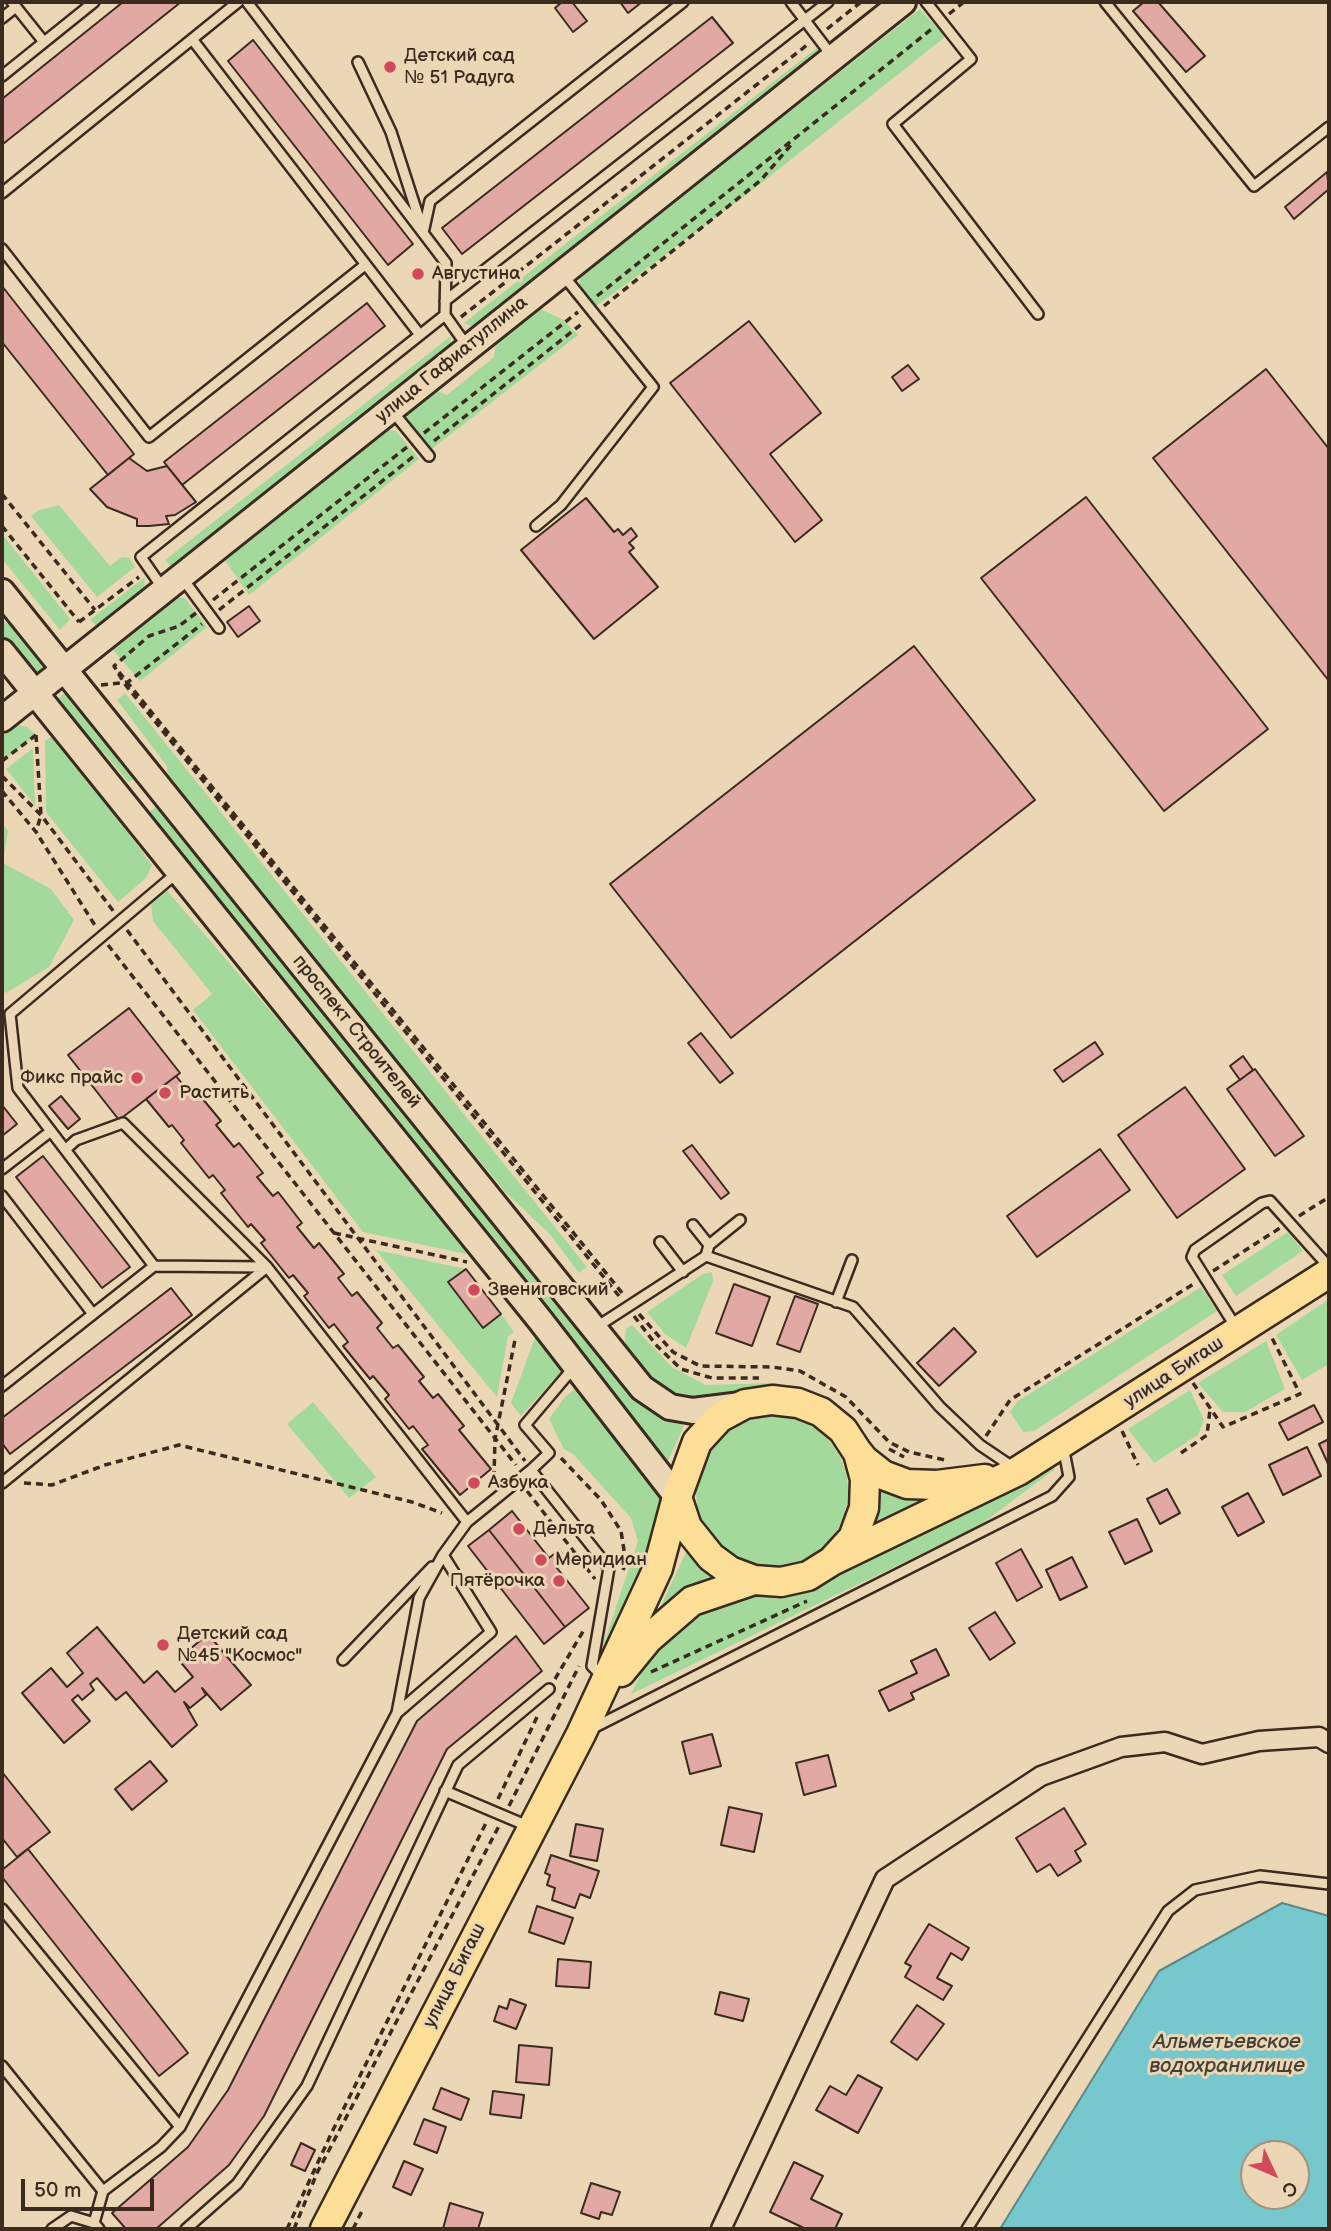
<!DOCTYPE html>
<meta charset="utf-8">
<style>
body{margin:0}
#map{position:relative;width:1331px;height:2231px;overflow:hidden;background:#ebd7b5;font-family:"Balsamiq Sans",sans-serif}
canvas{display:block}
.frame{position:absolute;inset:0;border:4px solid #3b2a1e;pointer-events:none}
.north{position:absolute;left:1240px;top:2140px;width:70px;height:70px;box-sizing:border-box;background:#ebd7b5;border:2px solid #a59279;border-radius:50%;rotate:134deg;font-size:19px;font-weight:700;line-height:28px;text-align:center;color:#3b2a1e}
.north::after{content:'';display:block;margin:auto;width:24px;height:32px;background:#d1495b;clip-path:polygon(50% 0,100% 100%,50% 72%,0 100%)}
.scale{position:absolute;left:21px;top:2179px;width:133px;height:32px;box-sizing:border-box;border:4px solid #3b2a1e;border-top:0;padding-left:9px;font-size:21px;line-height:24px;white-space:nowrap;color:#3b2a1e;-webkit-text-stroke:5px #ebd7b5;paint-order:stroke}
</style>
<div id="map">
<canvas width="1331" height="2231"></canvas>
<div class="frame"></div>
<div class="north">С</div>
<div class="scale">50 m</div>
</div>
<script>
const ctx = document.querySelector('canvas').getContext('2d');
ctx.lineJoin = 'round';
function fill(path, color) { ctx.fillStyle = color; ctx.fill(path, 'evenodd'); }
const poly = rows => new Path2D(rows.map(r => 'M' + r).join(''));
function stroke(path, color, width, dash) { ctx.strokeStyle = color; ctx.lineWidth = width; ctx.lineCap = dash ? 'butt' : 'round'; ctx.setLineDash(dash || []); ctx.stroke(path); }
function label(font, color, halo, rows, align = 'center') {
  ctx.font = font + ' "Balsamiq Sans",sans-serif'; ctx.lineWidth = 6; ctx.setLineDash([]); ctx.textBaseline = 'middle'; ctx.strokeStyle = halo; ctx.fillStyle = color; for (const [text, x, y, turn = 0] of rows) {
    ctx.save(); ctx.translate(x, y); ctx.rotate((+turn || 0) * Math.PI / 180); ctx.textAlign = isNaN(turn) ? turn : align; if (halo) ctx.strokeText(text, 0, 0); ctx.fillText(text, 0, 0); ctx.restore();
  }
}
const green = poly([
 [920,9,945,37,754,189,595,307,579,287,580,276],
 [818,47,821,57,476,328,464,323],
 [540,309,562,319,578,335,432,449,405,416,437,391,447,395,494,357,496,342],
 [451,336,450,349,172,568,165,560],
 [388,430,396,431,419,459,249,595,224,559],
 [59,505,110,566,122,557,129,558,135,567,97,597,31,516,39,510],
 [2,534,70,619,60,630,2,559],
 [145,577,144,590,98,627,90,620],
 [171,597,185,598,207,627,140,681,111,648],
 [2,621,14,627,46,668,33,678,2,636],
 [66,692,134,779,128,782,104,753,93,751,55,701],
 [125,693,587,1267,579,1273,549,1233,506,1193,168,780,167,766,117,700],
 [16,724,27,727,36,735,2,761,2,735],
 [54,735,152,865,146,878,118,902,46,812,45,741],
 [33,748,35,805,6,769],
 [156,807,633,1394,654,1412,684,1426,668,1461,146,814],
 [2,823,8,831,3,863,51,889,74,920,49,967,6,993,2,989],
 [163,886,451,1221,466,1254,363,1232,193,1010,212,994,153,921,151,904],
 [1288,1232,1303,1251,1236,1296,1222,1275],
 [376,1250,466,1269,448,1283,483,1327,501,1314,514,1332,508,1336,497,1397],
 [712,1272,713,1281,686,1348,665,1334,647,1312,703,1274],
 [1201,1287,1217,1311,1034,1431,1023,1432,1010,1412,1018,1401],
 [1329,1299,1329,1364,1302,1380,1276,1335],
 [632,1325,673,1368,706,1385,779,1383,690,1399,669,1392,645,1375,624,1348,626,1329],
 [536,1335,563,1370,521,1416,511,1403],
 [1266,1341,1285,1389,1245,1412,1223,1412,1198,1383],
 [578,1387,634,1449,668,1506,662,1540,604,1656,602,1649,638,1541,631,1518,573,1454,564,1449,549,1419,565,1397],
 [1190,1390,1204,1420,1198,1435,1154,1463,1128,1429],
 [313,1402,376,1477,349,1498,287,1424],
 '696 1491a76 76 0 1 1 152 0a76 76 0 1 1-152 0Z',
 [1048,1464,1055,1469,979,1526,631,1694,659,1636,686,1614,743,1592,777,1599,826,1580],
 [879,1483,902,1498,937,1494,867,1532,879,1509],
 [689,1546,716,1575,691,1584,658,1612]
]);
const water = poly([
 [1282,1903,1329,1916,1329,2229,1000,2229,1159,1971,1282,1903],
 [1254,2154,1296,2154,1296,2196,1254,2196,1254,2154]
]);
const building = poly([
 [123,2,181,2,3,144,2,99,123,2],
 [562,2,572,2,587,21,573,32,555,8,562,2],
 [620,2,642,2,628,13,620,2],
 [1144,2,1158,2,1205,56,1186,72,1133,11,1144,2],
 [712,17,733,43,462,254,442,228,712,17],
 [253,40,413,244,388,265,228,61,253,40],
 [1327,172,1329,189,1294,219,1285,207,1327,172],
 [2,286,134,454,108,475,2,342,2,286],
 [367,303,385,326,182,485,164,462,367,303],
 [749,321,821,413,770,454,822,520,795,542,670,383,749,321],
 [908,365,919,379,902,391,892,377,908,365],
 [1266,369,1329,449,1329,681,1153,458,1266,369],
 [129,458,147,471,167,466,196,502,175,515,166,516,169,524,149,526,137,526,137,519,107,507,90,489,129,458],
 [1086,497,1268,729,1164,811,981,578,1086,497],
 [586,498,614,532,618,529,623,535,631,528,637,536,629,543,634,548,629,552,658,587,594,639,521,550,586,498],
 [249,606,260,621,238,637,227,622,249,606],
 [914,646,1035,800,731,1038,610,884,914,646],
 [129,1008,180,1073,119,1120,68,1055,129,1008],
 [701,1033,733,1073,720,1083,688,1043,701,1033],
 [1095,1042,1103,1054,1063,1082,1054,1070,1095,1042],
 [1243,1056,1253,1070,1240,1080,1230,1066,1243,1056],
 [1255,1069,1304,1136,1275,1156,1227,1089,1255,1069],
 [176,1076,192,1096,197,1092,221,1121,216,1125,234,1147,239,1143,263,1173,257,1177,273,1196,278,1192,302,1223,297,1227,314,1248,319,1243,344,1274,338,1278,352,1296,357,1292,382,1323,377,1328,393,1348,398,1345,424,1377,419,1381,433,1398,438,1394,464,1426,459,1430,491,1469,460,1495,422,1449,428,1445,413,1426,409,1429,385,1399,389,1395,373,1376,370,1379,343,1346,348,1342,334,1324,329,1328,304,1296,308,1293,293,1275,289,1278,261,1243,265,1240,251,1224,248,1227,221,1193,225,1190,213,1175,209,1178,181,1143,184,1140,172,1125,169,1127,146,1099,176,1076],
 [1185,1087,1245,1169,1177,1218,1118,1135,1185,1087],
 [61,1096,80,1119,68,1129,49,1106,61,1096],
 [2,1105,17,1124,2,1136,2,1105],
 [692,1145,729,1193,721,1199,683,1151,692,1145],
 [1100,1149,1130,1190,1037,1257,1007,1216,1100,1149],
 [43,1156,130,1267,102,1288,16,1177,43,1156],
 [466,1269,501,1314,483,1328,448,1282,466,1269],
 [734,1284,770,1297,752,1346,716,1333,734,1284],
 [171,1288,192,1315,10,1454,2,1443,2,1418,171,1288],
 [795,1296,818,1304,800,1352,777,1344,795,1296],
 [954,1328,976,1352,939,1386,917,1363,954,1328],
 [1314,1405,1323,1422,1288,1440,1279,1423,1314,1405],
 [1329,1439,1329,1466,1319,1444,1329,1439],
 [1307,1447,1321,1476,1283,1495,1269,1465,1307,1447],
 [1167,1489,1180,1513,1160,1524,1147,1499,1167,1489],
 [1248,1493,1264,1522,1238,1536,1222,1507,1248,1493],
 [512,1511,549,1558,559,1550,567,1560,557,1568,589,1608,565,1627,489,1530,512,1511],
 [1137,1519,1152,1551,1125,1564,1109,1532,1137,1519],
 [489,1530,565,1627,544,1644,468,1546,489,1530],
 [1021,1549,1042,1587,1017,1601,996,1563,1021,1549],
 [1072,1557,1087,1587,1060,1600,1046,1570,1072,1557],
 [995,1612,1015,1643,990,1660,969,1628,995,1612],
 [97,1627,144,1683,157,1671,175,1692,193,1677,178,1659,208,1634,251,1685,221,1710,202,1688,206,1695,190,1708,184,1702,197,1725,172,1747,126,1692,116,1700,97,1678,90,1684,94,1690,82,1700,78,1695,72,1700,90,1721,64,1743,22,1693,51,1668,67,1687,83,1673,67,1653,97,1627],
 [516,1636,542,1671,447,1749,264,2116,229,2165,156,2229,126,2229,112,2213,188,2147,228,2090,417,1721,516,1636],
 [936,1649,949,1675,911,1693,914,1699,889,1711,879,1691,917,1673,911,1661,936,1649],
 [712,1734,721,1766,690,1774,682,1742,712,1734],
 [828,1755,836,1786,804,1795,796,1763,828,1755],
 [150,1761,167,1781,132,1810,115,1789,150,1761],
 [2,1772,50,1832,17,1857,2,1838,2,1772],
 [729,1807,762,1814,754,1852,721,1845,729,1807],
 [1064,1808,1086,1844,1075,1851,1081,1861,1058,1876,1050,1864,1037,1872,1016,1838,1064,1808],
 [576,1824,603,1829,597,1861,570,1856,576,1824],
 [28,1849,188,2053,159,2076,2,1877,2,1870,28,1849],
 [551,1855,599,1871,590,1898,580,1894,575,1908,552,1900,555,1888,547,1885,550,1875,545,1873,551,1855],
 [537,1906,573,1918,564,1944,529,1932,537,1906],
 [929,1924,969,1948,962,1960,951,1953,937,1978,952,1986,943,2000,905,1977,911,1966,905,1963,929,1924],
 [558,1959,591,1962,589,1988,556,1986,558,1959],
 [720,1992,749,1999,743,2021,715,2014,720,1992],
 [510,1999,526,2005,516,2029,494,2021,499,2006,507,2009,510,1999],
 [917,2005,944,2024,917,2060,891,2042,917,2005],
 [519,2045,552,2048,549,2085,516,2082,519,2045],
 [858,2075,882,2088,858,2133,816,2110,830,2086,846,2095,858,2075],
 [441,2088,469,2099,461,2120,433,2109,441,2088],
 [493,2091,524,2095,521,2118,490,2114,493,2091],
 [424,2119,446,2127,437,2153,414,2144,424,2119],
 [301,2143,315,2150,305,2171,291,2165,301,2143],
 [404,2161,423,2169,411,2195,393,2187,404,2161],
 [794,2162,823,2176,811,2199,842,2214,835,2229,806,2229,770,2212,794,2162],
 [591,2183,620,2192,612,2215,601,2212,599,2219,581,2213,591,2183],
 [450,2203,483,2213,478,2229,443,2229,450,2203]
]);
const path = poly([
 [949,14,964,2],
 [827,29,861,2],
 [597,296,933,28],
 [604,306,761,180,791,145],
 [461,317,807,45],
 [424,433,578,312],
 [434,441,584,322],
 [2,494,95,610],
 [2,526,79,622],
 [213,600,407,447],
 [219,610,414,456],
 [196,613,179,626,149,636,114,666,124,683,619,1296],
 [79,622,139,577],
 [119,672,623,1294],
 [101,685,128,682,202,624],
 [36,735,41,815,36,832],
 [2,761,36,735],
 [2,776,41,815,114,912],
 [2,791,36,832,96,927],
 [127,930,525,1461],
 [108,945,516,1465],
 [1299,1216,1329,1197],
 [334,1233,467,1262],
 [1213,1271,1280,1228],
 [639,1314,673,1352,700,1366,772,1367,800,1371,846,1397,889,1442,909,1452,945,1460],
 [634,1316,657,1346,681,1369,712,1378,759,1378],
 [1193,1383,1223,1427,1300,1394,1270,1334],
 [1122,1431,1138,1465],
 [986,1436,1010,1400,1195,1283],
 [889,1449,904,1457],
 [1181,1453,1207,1435,1210,1410],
 [561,1458,601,1500,621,1531,626,1563,623,1570],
 [24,1483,52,1485,105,1465,179,1445,412,1502,442,1513],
 [487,1488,494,1476,495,1439,515,1340],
 [527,1491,595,1579],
 [651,1672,807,1601],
 [555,1679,585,1628],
 [498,1799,537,1717],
 [509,1806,579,1666],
 [287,2229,332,2132,487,1821],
 [294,2229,317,2173,499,1826],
 [353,2229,363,2209]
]);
const lane = poly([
 [12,2,44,42],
 [247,2,446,263,445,315,467,346],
 [791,2,832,56],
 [926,2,971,59,893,124,1038,314],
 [1105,2,1254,186,1329,127],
 [2,18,16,7],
 [192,39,420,335],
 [358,62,391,132,422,228],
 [2,76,94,2],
 [2,193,238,2],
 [423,233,430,201,683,2],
 [2,249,149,437,365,265],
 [445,301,828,2],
 [393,412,429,456],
 [536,526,561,505,653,387,563,275],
 [183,579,219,628],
 [164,590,141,557,445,315],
 [178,872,10,1014,18,1088,154,1266,267,1267],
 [66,1149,76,1140,123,1123,267,1267,467,1522],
 [2,1169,51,1131],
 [2,1196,93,1314],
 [693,1225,709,1245],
 [660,1242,683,1272],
 [706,1256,853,1307,940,1407,980,1445,1014,1468],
 [836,1302,852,1260],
 [595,1328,706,1256,709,1245,740,1220],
 [1237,1329,1192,1257,1195,1250,1262,1203,1270,1201,1329,1267],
 [575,1366,525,1425,549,1453,531,1470,609,1568,592,1666,602,1676],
 [2,1386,154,1266],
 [2,1483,267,1267],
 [343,1660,432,1567],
 [397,1713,491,1632,443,1555],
 [591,1729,1052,1496,1069,1477,1063,1446],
 [445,1791,530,1827],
 [2,1909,180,2127],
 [2,2066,103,2191,94,2223,99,2229],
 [103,2191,161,2147,180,2127,397,1713,419,1598,443,1555,467,1522,531,1470],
 [52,2229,71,2216,94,2223],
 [186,2229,237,2184,307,2086,458,1765,549,1689],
 [967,2229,1168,1911,1195,1890,1260,1876,1329,1884]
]);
const street = poly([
 [721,2229,885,1879,1041,1776,1121,1747,1165,1742,1202,1754,1259,1741,1319,1737,1329,1743]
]);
const secondary = poly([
 [2,592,642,1388,670,1407,693,1411,741,1405],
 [2,652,540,1320,677,1497],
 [2,719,903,2]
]);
const primary = poly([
 [772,1400,798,1403,821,1412,843,1430,858,1453,865,1479,864,1508,853,1538,832,1561,808,1576,781,1582,754,1580,730,1571,711,1557,687,1527,677,1497,697,1442,719,1418,745,1404,772,1400],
 [856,1450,864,1460,883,1475,907,1484,937,1485,985,1479],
 [832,1561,1018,1471,1329,1273],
 [621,1672,648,1639,692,1601,754,1580],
 [325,2229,581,1734,658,1568,677,1497]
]);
const markers = [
 [390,67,7,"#d1495b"],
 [418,274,7,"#d1495b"],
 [137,1078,7,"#d1495b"],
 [165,1093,7,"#d1495b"],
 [474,1290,7,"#d1495b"],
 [474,1483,7,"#d1495b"],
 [519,1529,7,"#d1495b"],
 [541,1560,7,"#d1495b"],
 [559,1581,7,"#d1495b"],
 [163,1645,7,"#d1495b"]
];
const poiNames = [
 ["Детский сад",404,56],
 ["№ 51 Радуга",404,78],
 ["Августина",432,274],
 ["Фикс прайс",123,1078,"right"],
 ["Растить",179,1093],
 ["Звениговский",488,1290],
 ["Азбука",488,1483],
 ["Дельта",533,1529],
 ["Меридиан",555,1560],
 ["Пятёрочка",545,1581,"right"],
 ["Детский сад",177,1634],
 ["№45 \"Космос\"",177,1656]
];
const streetNames = [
 ["улица Гафиатуллина",452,360,-39],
 ["проспект Строителей",356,1032,51],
 ["улица Бигаш",1174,1373,-33],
 ["улица Бигаш",455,1976,-63]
];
const waterNames = [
 ["Альметьевское",1227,2043],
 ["водохранилище",1227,2067]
];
fill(green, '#a4d99c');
fill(water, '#76c7ce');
stroke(water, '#5e8888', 2);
fill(building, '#e2a8a4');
stroke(building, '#3b2a1e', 2);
stroke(lane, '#3b2a1e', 14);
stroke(street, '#3b2a1e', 23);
stroke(secondary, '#3b2a1e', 30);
stroke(primary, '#3b2a1e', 33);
stroke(path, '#3b2a1e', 3.5, [7, 5]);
stroke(lane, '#ebd7b5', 9);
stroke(street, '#ebd7b5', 18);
stroke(secondary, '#ebd7b5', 24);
stroke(primary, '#fdde96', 28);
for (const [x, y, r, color] of markers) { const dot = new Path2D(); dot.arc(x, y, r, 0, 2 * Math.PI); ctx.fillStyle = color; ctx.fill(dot); stroke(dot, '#ebd7b5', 2.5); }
label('19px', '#3b2a1e', '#ebd7b5', poiNames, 'left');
label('19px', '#3b2a1e', '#ebd7b5', streetNames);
label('italic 21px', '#444238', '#ebd7b5', waterNames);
</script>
